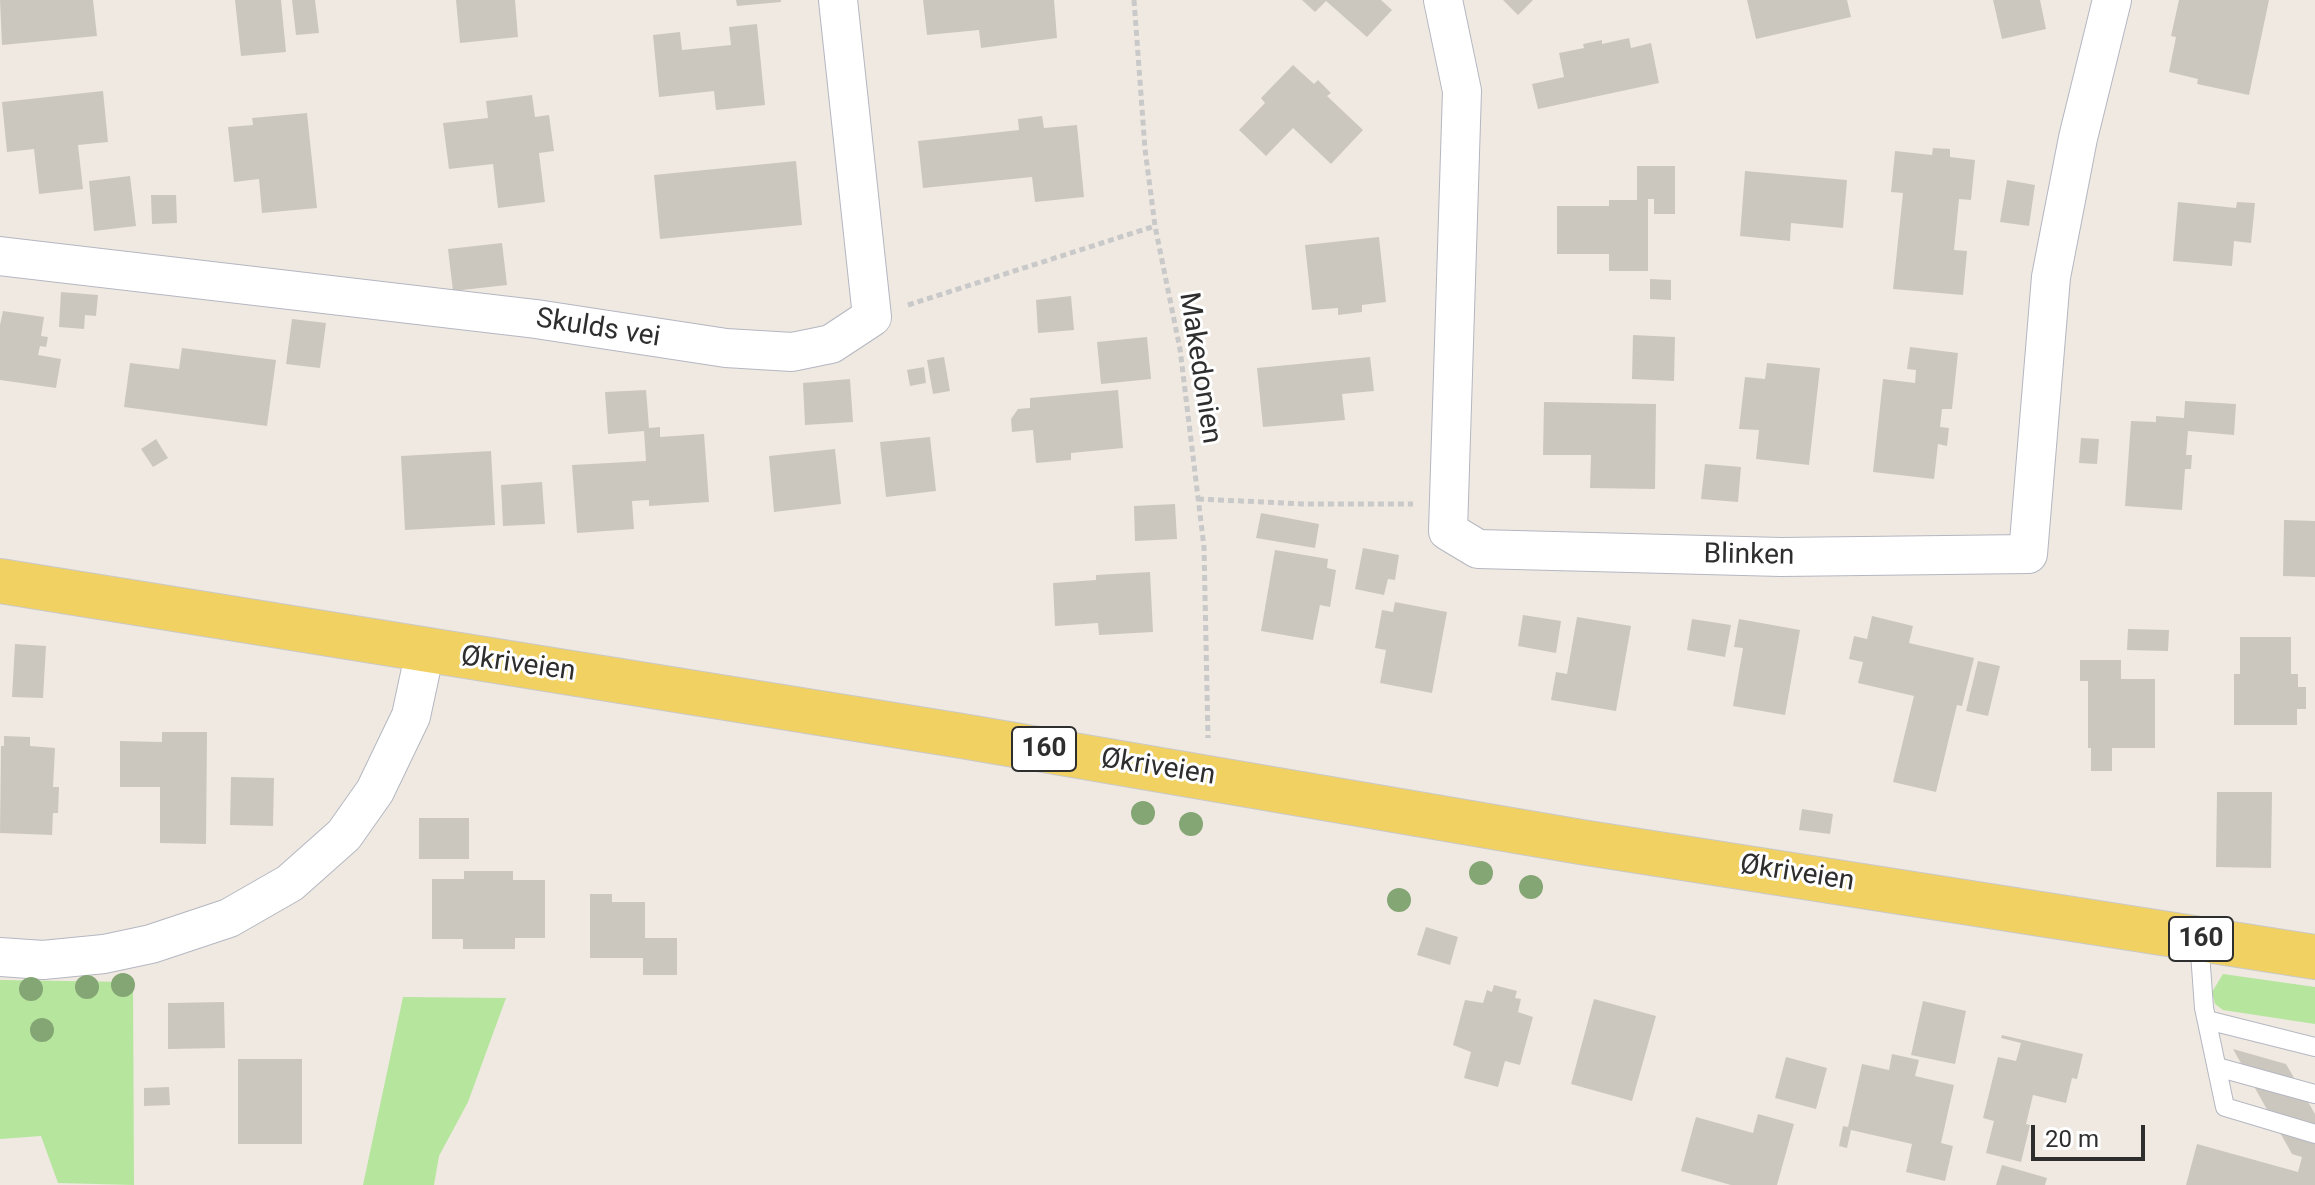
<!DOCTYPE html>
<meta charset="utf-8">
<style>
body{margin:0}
#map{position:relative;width:2315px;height:1185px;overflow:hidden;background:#efe9e1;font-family:Roboto,sans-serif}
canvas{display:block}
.scale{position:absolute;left:2031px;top:1125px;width:114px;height:36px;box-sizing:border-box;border:4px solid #2e2e2e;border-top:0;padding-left:10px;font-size:24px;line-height:28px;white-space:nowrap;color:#2e2e2e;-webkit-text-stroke:6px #fff;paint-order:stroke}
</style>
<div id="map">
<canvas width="2315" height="1185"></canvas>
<div class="scale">20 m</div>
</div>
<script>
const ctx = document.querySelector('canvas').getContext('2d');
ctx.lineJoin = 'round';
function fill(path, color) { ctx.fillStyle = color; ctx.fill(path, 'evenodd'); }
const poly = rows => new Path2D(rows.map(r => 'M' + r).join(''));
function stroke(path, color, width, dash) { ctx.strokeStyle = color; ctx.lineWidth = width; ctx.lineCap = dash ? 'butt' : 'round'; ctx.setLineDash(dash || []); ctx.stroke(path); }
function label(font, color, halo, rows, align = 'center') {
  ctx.font = font + ' Roboto,sans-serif'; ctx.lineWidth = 6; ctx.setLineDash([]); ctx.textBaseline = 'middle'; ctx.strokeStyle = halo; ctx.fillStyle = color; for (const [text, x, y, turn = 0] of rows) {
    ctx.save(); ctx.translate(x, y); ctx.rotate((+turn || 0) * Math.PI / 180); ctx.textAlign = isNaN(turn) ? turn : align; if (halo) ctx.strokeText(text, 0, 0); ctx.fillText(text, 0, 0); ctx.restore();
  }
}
const green = poly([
 [2223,974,2315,987,2315,1024,2223,1010,2215,1004,2212,992],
 [0,980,133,982,134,1185,58,1183,41,1136,0,1139],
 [403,997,506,998,468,1102,439,1156,434,1185,363,1185]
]);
const building = poly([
 [0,0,93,0,97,36,2,45],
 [235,0,281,0,286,52,241,56],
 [292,0,315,0,319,33,296,35],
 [456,0,515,0,518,37,460,43],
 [736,0,781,0,781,2,737,6],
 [923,0,1054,0,1057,38,981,48,979,30,927,35],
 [1302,0,1381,0,1392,10,1367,37,1326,1,1315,12],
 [1503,0,1533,0,1518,15],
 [1747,0,1847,0,1851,17,1756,39],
 [1993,0,2040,0,2046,29,2002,39],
 [2179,0,2269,0,2249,95,2197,84,2198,79,2169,72,2176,37,2171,36],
 [757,24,765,105,716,110,714,91,659,97,653,35,680,32,682,50,731,45,729,27],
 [1629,38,1631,48,1651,43,1659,83,1538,109,1532,84,1564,77,1559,53,1584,48,1583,44,1602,40,1602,44],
 [1293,65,1314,84,1318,80,1331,93,1327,96,1363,130,1331,164,1293,128,1266,156,1239,130,1265,103,1261,98],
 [103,91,108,142,78,145,83,189,39,194,34,149,7,152,2,102],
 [532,95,535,117,549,115,554,151,539,153,545,202,498,208,493,164,449,169,443,123,488,118,486,101],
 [307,113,317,208,262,213,259,179,234,182,228,127,253,125,252,118],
 [1042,116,1044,128,1077,125,1084,197,1035,202,1032,177,923,188,918,141,1019,130,1018,119],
 [1933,148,1950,149,1950,157,1975,160,1971,200,1959,199,1954,250,1967,251,1963,295,1893,289,1903,193,1891,192,1895,151,1932,155],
 [796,161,802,225,660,239,654,175],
 [1637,166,1675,166,1675,214,1654,214,1654,199,1648,199,1648,271,1609,271,1609,254,1557,254,1557,206,1609,206,1609,200,1637,200],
 [1745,171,1847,180,1843,228,1791,223,1790,241,1740,236],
 [130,176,136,226,94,231,89,181],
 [2007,180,2035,185,2029,226,2000,222],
 [151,195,176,195,177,223,152,224],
 [2178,202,2236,208,2237,202,2255,203,2251,243,2234,241,2232,266,2173,261],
 [1379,237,1386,302,1362,305,1362,312,1338,315,1338,308,1312,310,1305,245],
 [502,243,507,285,453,291,448,249],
 [1650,279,1671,280,1671,300,1650,299],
 [61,292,98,295,96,316,85,315,84,329,59,327],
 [1071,296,1074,330,1038,333,1036,300],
 [3,311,44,317,41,336,48,337,46,347,40,346,38,355,61,359,56,388,0,380,0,325],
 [292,319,326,323,320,368,286,364],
 [1633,335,1675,337,1674,381,1632,379],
 [1147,337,1151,379,1101,384,1097,342],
 [1910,347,1958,353,1952,409,1942,409,1940,427,1949,428,1947,446,1938,444,1934,479,1873,472,1883,379,1915,383,1916,370,1907,369],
 [182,348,276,360,267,426,124,407,130,363,179,369],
 [944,357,950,391,933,394,927,360],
 [1370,357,1374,391,1342,394,1345,420,1263,427,1257,368],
 [1767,363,1820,368,1809,465,1756,459,1759,430,1739,429,1745,377,1765,379],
 [924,367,926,383,910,386,907,370],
 [850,379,853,422,805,425,803,383],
 [646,390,649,428,660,427,660,437,704,434,709,502,649,506,649,500,632,501,634,529,577,533,572,465,646,461,644,431,608,434,605,392],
 [1118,390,1123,448,1071,453,1071,460,1036,463,1033,430,1012,432,1011,419,1018,409,1030,408,1030,398],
 [2185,401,2236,404,2234,435,2188,431,2186,455,2192,455,2191,469,2185,469,2182,510,2125,506,2131,421,2156,422,2156,416,2184,418],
 [1544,402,1656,404,1655,489,1590,488,1591,455,1543,455],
 [930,437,936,491,886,497,880,442],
 [2081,438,2099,439,2097,464,2079,463],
 [156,439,168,458,153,467,141,449],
 [835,449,841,504,774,512,769,456],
 [491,451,495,525,405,530,401,456],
 [1705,464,1741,467,1738,502,1701,499],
 [542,482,545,524,503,526,501,485],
 [1175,504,1177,539,1135,541,1134,506],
 [1261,513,1319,524,1315,548,1256,538],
 [2284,520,2315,521,2315,577,2283,576],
 [1363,548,1399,555,1395,580,1388,579,1384,595,1355,589],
 [1275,550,1328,559,1327,568,1336,570,1330,607,1320,605,1313,640,1261,631],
 [1150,572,1153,632,1099,635,1098,623,1055,626,1053,583,1096,580,1096,575],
 [1395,602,1447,612,1432,693,1380,683,1386,650,1375,648,1382,610,1393,612],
 [1523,615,1561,621,1556,653,1518,646],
 [1872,616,1913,626,1909,643,1974,658,1962,706,1957,705,1936,792,1893,782,1914,696,1858,683,1863,662,1849,659,1854,636,1867,639],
 [1577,617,1631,626,1616,711,1551,700,1556,672,1567,674],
 [1692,619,1731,625,1725,657,1687,650],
 [1739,619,1800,630,1785,715,1733,706,1743,648,1734,647],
 [2128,629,2169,630,2168,651,2127,650],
 [2240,637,2291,637,2291,674,2298,674,2298,687,2306,687,2306,709,2297,709,2297,725,2234,725,2234,674,2240,674],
 [15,644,46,646,43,698,12,697],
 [2080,660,2121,660,2121,679,2155,679,2155,748,2112,748,2112,771,2091,771,2091,748,2088,748,2088,681,2080,681],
 [1978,661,2000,666,1988,716,1966,711],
 [162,732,207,732,206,844,160,843,160,787,120,787,120,741,162,742],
 [4,736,30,737,30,746,55,748,53,787,59,787,58,813,53,813,52,835,0,833,1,746,4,746],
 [231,777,274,778,273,826,230,825],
 [2217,792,2272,792,2271,868,2216,867],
 [1802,809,1833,814,1830,834,1799,830],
 [419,818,469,818,469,859,419,859],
 [464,871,513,871,513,880,545,880,545,938,515,938,515,949,463,949,463,939,432,939,432,879,464,879],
 [590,894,612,894,612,902,645,902,645,938,677,938,677,975,643,975,643,958,590,958],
 [1426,927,1458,937,1450,965,1417,955],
 [1494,985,1517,991,1515,998,1521,999,1518,1012,1533,1017,1520,1065,1505,1061,1498,1087,1464,1078,1471,1052,1453,1045,1465,1000,1483,1003,1487,990,1492,992],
 [1594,999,1656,1016,1632,1101,1571,1084],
 [1923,1001,1966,1011,1955,1064,1911,1055],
 [224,1002,225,1048,168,1049,168,1003],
 [2002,1035,2083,1054,2077,1079,2072,1078,2066,1103,2033,1095,2026,1124,2030,1125,2021,1162,1986,1153,1994,1121,1983,1118,1998,1057,2016,1061,2021,1043,2001,1038],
 [2233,1049,2286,1064,2315,1114,2315,1185,2186,1185,2197,1144,2298,1172,2302,1157,2292,1154],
 [1892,1054,1919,1060,1915,1076,1954,1085,1941,1143,1953,1146,1945,1181,1906,1172,1912,1144,1851,1130,1847,1148,1839,1146,1843,1126,1848,1127,1862,1064,1889,1070],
 [1786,1057,1827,1068,1816,1109,1775,1098],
 [238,1059,302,1059,302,1144,238,1144],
 [169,1087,170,1105,144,1106,144,1088],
 [1758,1114,1794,1124,1777,1185,1731,1185,1681,1171,1696,1117,1753,1133],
 [2002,1165,2047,1178,2045,1185,1996,1185]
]);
const path = poly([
 [1134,0,1145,149,1155,226,1180,349,1204,547,1208,738],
 [908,305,1155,226],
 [1198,499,1305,504,1413,504]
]);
const lane = poly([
 [2199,939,2204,1008,2225,1107,2315,1134],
 [2207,1020,2315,1047],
 [2217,1067,2315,1094]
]);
const street = poly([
 [1443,0,1462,91,1448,531,1478,549,1781,557,2028,554,2051,277,2078,138,2112,0],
 [0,256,536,319,726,348,792,352,831,344,872,317,838,0],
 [0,957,43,960,104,954,151,944,229,918,290,883,344,835,375,791,411,716,425,651]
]);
const primary = poly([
 [0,581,962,736,1581,842,2315,957]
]);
const trees = [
 [1143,813],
 [1191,824],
 [1481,873],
 [1531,887],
 [1399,900],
 [123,985],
 [87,987],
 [31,989],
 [42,1030]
];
const shields = [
 [1044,749,64],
 [2201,939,64]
];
const shieldNames = [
 ["160",1044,749],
 ["160",2201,939]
];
const streetNames = [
 ["Skulds vei",598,329,9],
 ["Makedonien",1199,368,81],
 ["Blinken",1749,556,1],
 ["Økriveien",518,665,8],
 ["Økriveien",1158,768,9],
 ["Økriveien",1797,874,9]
];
fill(green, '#b6e59e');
fill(building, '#cbc7bf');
stroke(lane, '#b4b7c1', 20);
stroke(street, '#b4b7c1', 40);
stroke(primary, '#c9c9c9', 46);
stroke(path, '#c9c9c9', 5, [6, 4]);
stroke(lane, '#fff', 18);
stroke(street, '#fff', 38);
stroke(primary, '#f2d163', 44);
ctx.fillStyle = '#84a574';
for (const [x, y] of trees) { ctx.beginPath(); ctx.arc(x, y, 12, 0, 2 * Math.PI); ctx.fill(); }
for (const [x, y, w] of shields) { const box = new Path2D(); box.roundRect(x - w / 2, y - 22, w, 44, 6); ctx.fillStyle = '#fff'; ctx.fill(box); stroke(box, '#2e2e2e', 2); }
label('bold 26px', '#2e2e2e', null, shieldNames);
label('28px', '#2e2e2e', '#fff', streetNames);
</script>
